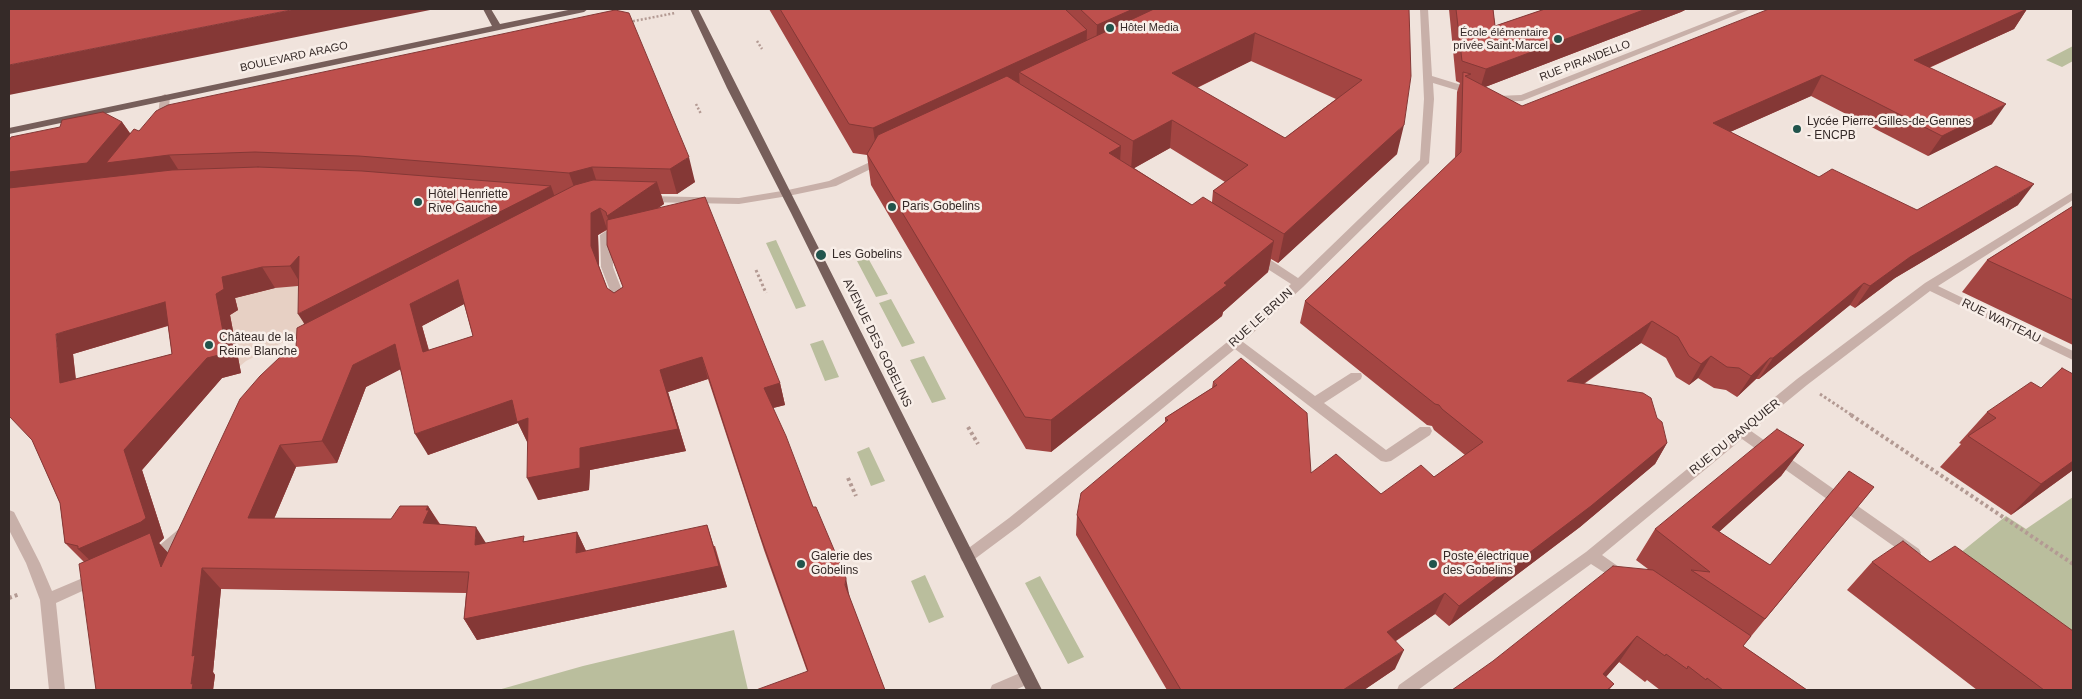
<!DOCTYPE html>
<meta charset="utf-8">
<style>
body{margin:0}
#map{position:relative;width:2082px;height:699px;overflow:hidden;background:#f0e3dc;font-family:Arial,sans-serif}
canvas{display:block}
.frame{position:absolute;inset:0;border:10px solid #352a28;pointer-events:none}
</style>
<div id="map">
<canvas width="2082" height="699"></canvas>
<div class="frame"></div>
</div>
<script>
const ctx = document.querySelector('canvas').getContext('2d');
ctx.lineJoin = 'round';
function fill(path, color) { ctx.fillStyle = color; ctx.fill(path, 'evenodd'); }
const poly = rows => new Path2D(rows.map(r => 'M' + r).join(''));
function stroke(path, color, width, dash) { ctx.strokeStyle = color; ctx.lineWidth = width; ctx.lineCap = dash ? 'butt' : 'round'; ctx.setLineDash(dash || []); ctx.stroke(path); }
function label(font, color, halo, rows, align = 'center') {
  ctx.font = font + ' Arial,sans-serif'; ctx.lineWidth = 5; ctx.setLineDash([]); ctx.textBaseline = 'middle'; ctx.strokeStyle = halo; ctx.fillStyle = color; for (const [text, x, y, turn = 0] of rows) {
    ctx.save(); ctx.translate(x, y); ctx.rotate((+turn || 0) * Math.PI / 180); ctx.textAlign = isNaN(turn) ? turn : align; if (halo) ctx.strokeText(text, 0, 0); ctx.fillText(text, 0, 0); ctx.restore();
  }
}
const green = poly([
 [2073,46,2073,61,2062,67,2046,60],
 [776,240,806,306,796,309,766,243],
 [868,258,888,294,876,297,857,261],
 [891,299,915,343,902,347,879,303],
 [823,340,839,377,825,381,810,344],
 [924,356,946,399,932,403,910,360],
 [869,447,885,481,871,486,857,452],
 [2073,497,2073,644,1954,558,2006,516,2026,529],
 [925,575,944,617,929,623,911,581],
 [1040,576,1084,657,1068,664,1025,583],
 [734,630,748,690,498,690,583,666]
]);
const plaza = poly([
 [323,276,311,328,246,361,240,366,153,301,227,290,275,288]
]);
const pathFar2 = poly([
 [629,22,675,13],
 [757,41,762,49],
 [696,104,701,114]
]);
const pathFar1 = poly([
 [756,270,766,293],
 [1820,394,1853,416]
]);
const path = poly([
 [1851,415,2073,564],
 [968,427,978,444],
 [848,478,856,496],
 [9,598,20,594]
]);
const minor = poly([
 [1420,9,1428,9,1432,76,1497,96,1521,95,1740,9,1751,9,1522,101,1496,102,1433,83,1434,99,1429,163,1303,287,1243,342,1315,396,1351,373,1361,373,1362,376,1361,379,1324,403,1386,450,1420,427,1430,427,1432,431,1430,435,1391,461,1386,462,1381,461,1235,349,1019,526,972,561,967,563,962,561,960,557,962,553,1009,518,1231,339,1291,284,1252,259,1250,256,1252,253,1260,253,1298,278,1420,160,1424,99,1420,9],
 [165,94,170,97,167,125,162,128,157,125,160,97,165,94],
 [883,156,887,157,888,159,887,161,836,186,788,196,739,204,645,202,640,199,645,196,739,198,788,190,829,181,883,156],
 [2073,192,2073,200,1938,286,2073,351,2073,360,1930,291,1807,385,1751,431,1919,549,1921,553,1919,557,1914,559,1909,557,1742,439,1602,555,1629,574,1631,578,1629,582,1624,584,1619,582,1591,564,1418,690,1397,690,1399,685,1586,552,1797,379,1925,283,2073,192],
 [606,231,612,235,613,267,628,306,622,310,616,306,601,267,600,235,606,231],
 [9,510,14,512,40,563,52,591,97,572,102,574,104,578,102,582,56,603,65,690,49,690,40,600,26,563,9,530,9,510],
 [185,526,190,528,192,532,190,536,171,552,150,561,145,559,143,555,145,551,161,544,180,528,185,526],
 [1027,670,1033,672,1035,677,1033,682,1015,690,990,690,992,685,1027,670]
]);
const major = poly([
 [483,9,491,9,500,24,573,9,588,9,584,12,9,134,9,128,492,26,483,9],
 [690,9,698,9,1042,690,1026,690,791,213,727,88,690,9]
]);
const wall = poly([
 [769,9,1409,9,1397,154,1278,263,1271,259,1268,272,1223,312,1222,316,1051,452,1026,449,871,185,867,155,853,153],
 [1251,61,1336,99,1285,138,1197,88],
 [1170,148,1225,182,1213,191,1212,202,1192,205,1134,168],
 [1449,9,1493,9,1495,26,1545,9,1687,9,1681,12,1485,87,1522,106,2027,9,2014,29,1929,68,1992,124,1928,156,1811,96,1730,132,1819,177,1917,210,2018,205,1895,278,1855,308,1850,305,1759,379,1756,379,1737,397,1726,390,1714,388,1698,378,1689,385,1676,377,1666,358,1641,343,1584,384,1657,418,1667,443,1655,464,1580,527,1449,626,1435,614,1396,641,1395,669,1364,690,1167,690,1076,535,1077,515,1165,422,1165,418,1212,388,1213,382,1311,473,1381,494,1434,477,1465,455,1434,430,1432,426,1427,425,1300,323,1305,301,1455,158,1457,92,1460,83,1456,81],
 [615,10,695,182,677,194,661,194,664,204,658,208,780,383,785,405,773,408,850,599,885,690,807,671,764,550,708,379,668,392,686,451,590,470,589,490,538,500,528,443,518,423,428,455,400,369,366,387,337,463,296,467,274,519,391,519,428,506,440,524,486,543,527,541,577,532,586,551,715,546,727,587,477,640,464,619,466,593,221,589,213,672,215,675,213,690,96,690,84,562,65,543,60,503,32,440,122,122,130,133],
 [607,230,607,245,623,287,614,293,607,288,599,266,598,235],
 [298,286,304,324,296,347,168,553,159,543,164,538,142,470,222,378,241,373,230,315,238,310,235,298,275,288],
 [464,304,473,336,429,350,422,326],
 [168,326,172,354,76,379,73,354],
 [2073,206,2073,345,1962,292,1987,260],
 [2073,374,2073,470,2011,515,1940,467,1961,444,1959,443,1987,412],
 [1804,445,1781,476,1719,532,1770,565,1874,487,1743,646,1807,690,1660,690,1647,680,1645,682,1619,662,1606,677,1614,684,1609,690,1452,690,1648,569,1636,560,1655,529],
 [1872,562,1930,562,2073,690,1977,690,1847,590]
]);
const shadedWall = poly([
 [296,9,435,9,9,95,9,65],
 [1133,9,1189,9,1096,53,1097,25],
 [1646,9,1687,9,1681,12,1480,89,1486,69],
 [2027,9,2014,29,1901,80,1914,60],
 [1087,30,1086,57,1019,72,1020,89,877,156,873,128],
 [1255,33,1251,61,1169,101,1172,73],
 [1822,75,1811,96,1703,144,1713,123],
 [2006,104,1992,124,1928,156,1942,136],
 [1172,120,1170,148,1131,170,1133,141],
 [122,122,140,148,169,155,185,180,9,201,9,172],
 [1404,125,1397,154,1278,263,1284,234],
 [1121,146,1119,177,1109,153],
 [689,157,695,182,677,194,670,169],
 [592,167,600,192,578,198,569,173],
 [657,182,664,204,614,238,607,216],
 [2034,184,2018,205,1895,278,1855,308,1870,286,1910,257],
 [551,186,558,206,311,334,298,314],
 [600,208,607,229,598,235,599,268,591,246,591,213],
 [1274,241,1268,272,1223,312,1222,316,1051,452,1051,420,1224,283],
 [299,256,302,286,290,266],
 [262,267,275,288,235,298,238,310,230,315,241,373,222,378,142,470,164,538,159,543,170,555,181,588,99,569,78,549,124,450,222,277],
 [458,280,468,302,422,326,435,374,423,352,410,304],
 [1864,283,1850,305,1759,379,1773,358],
 [165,302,180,322,73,354,78,404,60,383,56,334],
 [1652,321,1641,343,1557,402,1567,381],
 [395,344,407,366,366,387,337,463,322,441,353,365],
 [1711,356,1698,378,1689,385,1701,364],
 [702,357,708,379,668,392,686,451,590,470,589,490,538,500,527,478,580,448,660,370],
 [1770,358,1756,379,1737,397,1751,376],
 [780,383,785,405,769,409,764,388],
 [512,400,528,418,528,444,518,423,428,455,415,434],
 [1667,443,1655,464,1580,527,1449,626,1459,606],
 [280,445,296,467,265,540,248,518],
 [1804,445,1781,476,1690,558,1712,527],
 [2073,461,2073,470,2011,515,2041,484],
 [428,506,441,527,423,523,426,510],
 [707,525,727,587,477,640,464,619],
 [476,527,489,548,475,545],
 [577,532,587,553,576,553],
 [202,568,221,589,213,672,215,675,213,690,192,690,191,684,192,656],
 [846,578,850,599,845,585],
 [1445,593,1435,614,1379,652,1387,632],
 [1637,636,1619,662,1594,690,1603,674],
 [1404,650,1395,669,1364,690,1343,690]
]);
const building = poly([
 [9,9,296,9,9,65,9,9],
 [780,9,1065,9,1087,30,873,128,849,124,780,9],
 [1080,9,1133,9,1097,25,1080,9],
 [1154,9,1409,9,1411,76,1404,125,1284,234,1213,191,1248,165,1172,120,1133,141,1019,72,1154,9],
 [1255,33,1362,80,1285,138,1172,73,1255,33],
 [1456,9,1493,9,1495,26,1545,9,1646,9,1486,69,1462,61,1456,9],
 [1769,9,2027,9,1914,60,2006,104,1942,136,1822,75,1713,123,1819,177,1832,169,1917,210,1996,166,2034,184,1910,257,1870,286,1864,283,1773,358,1770,358,1751,376,1739,368,1727,367,1711,356,1701,364,1689,356,1678,337,1652,321,1567,381,1643,393,1651,398,1657,418,1662,422,1667,443,1591,506,1459,606,1445,593,1387,632,1404,650,1343,690,1181,690,1077,515,1081,493,1168,420,1165,418,1217,385,1213,382,1241,358,1307,413,1311,473,1336,454,1381,494,1421,465,1434,477,1483,442,1442,409,1439,405,1435,404,1305,301,1461,152,1463,72,1471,74,1465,76,1522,106,1769,9],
 [615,10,629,13,689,157,670,169,592,167,569,173,359,156,255,152,169,155,106,163,134,129,139,131,156,111,168,105,615,10],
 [1007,76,1121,146,1109,153,1192,205,1203,197,1274,241,1224,283,1227,285,1051,420,1025,417,867,154,878,135,1007,76],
 [103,112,122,122,87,163,9,172,9,141,11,137,60,127,62,120,103,112],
 [258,167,362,171,551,186,298,314,299,256,290,266,262,267,222,277,224,289,216,294,227,353,207,358,124,450,146,518,141,522,78,549,78,546,65,543,60,503,32,440,9,416,9,188,172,170,258,167],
 [165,302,172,354,60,383,56,334,165,302],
 [593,180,657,182,607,216,606,212,600,208,591,213,591,246,607,288,614,293,623,287,607,245,607,220,705,197,780,383,764,388,786,436,813,507,816,507,846,578,845,585,885,690,756,690,808,671,758,529,702,357,660,370,678,429,580,448,580,468,527,478,528,418,517,422,512,400,415,434,395,344,353,365,322,441,280,445,248,518,391,519,400,506,428,506,426,510,429,510,423,523,476,527,475,545,524,536,523,542,577,532,576,553,707,525,719,566,464,619,469,572,202,568,192,656,195,655,191,684,193,683,192,690,96,690,79,564,150,533,161,567,240,399,260,376,279,358,296,347,297,328,575,185,593,180],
 [458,280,473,336,423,352,410,304,458,280],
 [2073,206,2073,300,1987,260,2073,206],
 [2062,368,2073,374,2073,461,2041,484,1968,436,1996,418,1987,412,2031,382,2041,388,2062,368],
 [1777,429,1804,445,1712,527,1770,565,1849,471,1874,487,1765,619,1691,570,1710,572,1655,529,1777,429],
 [1903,541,1930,562,1955,546,2073,631,2073,690,2044,690,1872,562,1903,541],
 [1613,566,1653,570,1751,636,1743,646,1807,690,1723,690,1707,678,1706,680,1688,666,1687,669,1666,654,1665,656,1637,636,1603,674,1614,684,1607,690,1452,690,1493,661,1613,566]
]);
const markers = [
 [1110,28,5,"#21544c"],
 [1558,39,5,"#21544c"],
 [1797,129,5,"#21544c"],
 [418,202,5,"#21544c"],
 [892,207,5,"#21544c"],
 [821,255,6,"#21544c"],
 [209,345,5,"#21544c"],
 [801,564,5,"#21544c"],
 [1433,564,5,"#21544c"]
];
const farPoinames = [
 ["Hôtel Media",1120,28],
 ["École élémentaire",1548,33,"right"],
 ["privée Saint-Marcel",1548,46,"right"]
];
const farStreetnames = [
 ["BOULEVARD ARAGO",294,57,-12],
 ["RUE PIRANDELLO",1585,61,-21]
];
const poiNames = [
 ["Lycée Pierre-Gilles-de-Gennes",1807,122],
 ["- ENCPB",1807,136],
 ["Hôtel Henriette",428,195],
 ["Rive Gauche",428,209],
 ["Paris Gobelins",902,207],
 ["Les Gobelins",832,255],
 ["Château de la",219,338],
 ["Reine Blanche",219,352],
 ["Galerie des",811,557],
 ["Gobelins",811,571],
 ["Poste électrique",1443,557],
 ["des Gobelins",1443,571]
];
const streetNames = [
 ["RUE LE BRUN",1261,318,-42],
 ["RUE WATTEAU",2001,321,26],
 ["AVENUE DES GOBELINS",877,343,64],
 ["RUE DU BANQUIER",1735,437,-39]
];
fill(green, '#babe9d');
fill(plaza, '#e7d0c4');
stroke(pathFar2, '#b39a93', 2.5, [2, 2]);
stroke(pathFar1, '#b39a93', 3, [2.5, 2.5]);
stroke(path, '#b39a93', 4, [3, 3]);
fill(minor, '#c8b0a9');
fill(major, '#765e5a');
fill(wall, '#a34542');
fill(shadedWall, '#853836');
fill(building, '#be504d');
stroke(building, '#853836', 1);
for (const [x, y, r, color] of markers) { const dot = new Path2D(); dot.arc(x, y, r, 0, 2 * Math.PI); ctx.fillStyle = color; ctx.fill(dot); stroke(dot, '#f8eee8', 2); }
label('11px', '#352a28', '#f8eee8', farPoinames, 'left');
label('11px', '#352a28', '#f8eee8', farStreetnames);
label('12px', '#352a28', '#f8eee8', poiNames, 'left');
label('12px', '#352a28', '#f8eee8', streetNames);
</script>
